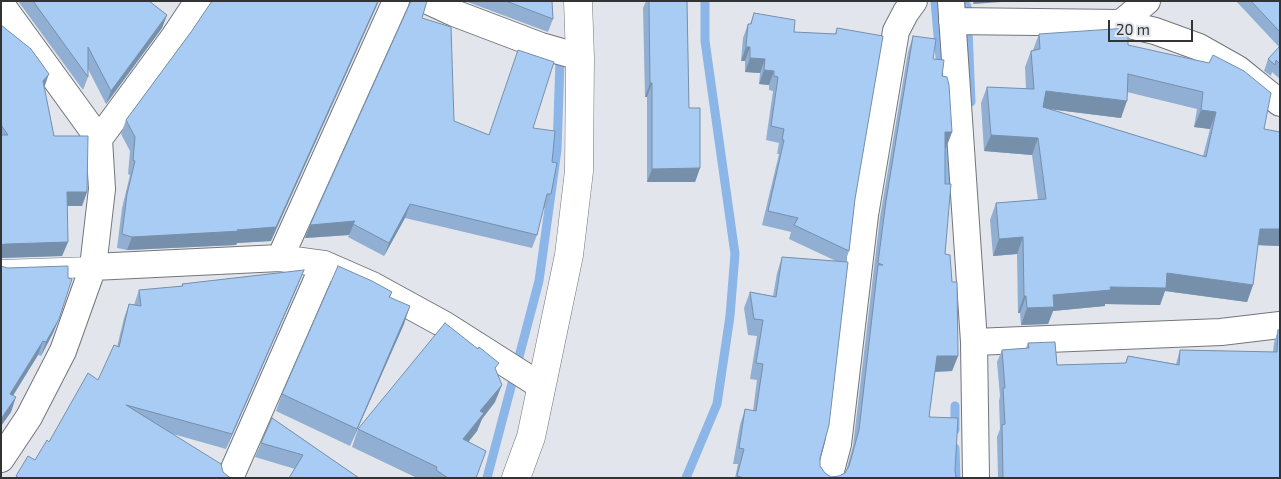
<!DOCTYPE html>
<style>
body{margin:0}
#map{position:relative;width:1281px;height:479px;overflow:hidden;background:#e2e6ec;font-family:"Exo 2",sans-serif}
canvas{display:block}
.frame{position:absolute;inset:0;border:2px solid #313335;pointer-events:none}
.scale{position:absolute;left:1108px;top:20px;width:85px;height:22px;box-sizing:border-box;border:2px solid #313335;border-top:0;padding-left:6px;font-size:15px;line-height:18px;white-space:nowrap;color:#313335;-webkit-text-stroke:4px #e2e6ec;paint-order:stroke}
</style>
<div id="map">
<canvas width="1281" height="479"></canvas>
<div class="frame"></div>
<div class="scale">20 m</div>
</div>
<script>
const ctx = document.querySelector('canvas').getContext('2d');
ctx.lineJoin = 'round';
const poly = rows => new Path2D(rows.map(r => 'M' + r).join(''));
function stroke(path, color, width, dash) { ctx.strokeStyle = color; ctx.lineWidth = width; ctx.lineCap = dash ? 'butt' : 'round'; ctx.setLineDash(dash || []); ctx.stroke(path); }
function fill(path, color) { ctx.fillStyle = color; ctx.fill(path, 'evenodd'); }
const stream = poly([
 [935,1,941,70],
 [967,6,971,102],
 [945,138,948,195],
 [955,406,955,430],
 [955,448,956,478],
 [487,478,539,281,557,150,560,60],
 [686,478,717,404,730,316,735,254,705,41,705,1]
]);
const pedestrian = poly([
 [1,270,93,267]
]);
const minor = poly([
 [428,1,454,13,541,46,580,57],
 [951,1,974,342,976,478],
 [1,4,99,139,102,189,93,267,63,351,29,417,1,459],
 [952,21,1121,23,1155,31,1199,47,1238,69,1280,103],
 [1121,23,1147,1],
 [99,139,174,37,198,1],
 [280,258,396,1],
 [93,267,280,258,324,264,372,285,445,325,541,386],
 [974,342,1221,332,1280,325],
 [230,478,324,264],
 [829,478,838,444,865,215,896,31,906,12,914,1]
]);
const secondary = poly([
 [516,478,531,437,569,255,579,171,580,57,578,1]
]);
const wall = poly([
 [18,1,149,1,167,15,162,28,106,104,88,69,88,77,83,90],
 [411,1,427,1,422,18,454,121,489,135,533,128,552,162,551,194,546,208,543,208,537,235,532,248,405,218,384,256,348,237,349,235,305,238,310,225],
 [465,1,552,1,553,19,548,32],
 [646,1,687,1,689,108,700,168,695,182,647,182,647,97,645,97,643,8],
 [1236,1,1280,1,1280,79,1272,72,1271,76,1264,71,1268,59,1279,47],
 [754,13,794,32,835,34,837,28,855,199,849,251,845,262,820,458,820,466,825,473,831,477,839,476,845,473,846,471,853,446,880,217,908,52,913,36,933,59,942,76,952,132,946,148,945,148,945,254,952,282,958,356,952,371,935,372,929,417,955,470,956,478,735,478,738,464,733,464,740,425,745,409,753,411,757,380,750,379,757,336,748,335,744,308,750,292,773,296,777,273,782,257,836,261,789,239,791,232,762,225,779,154,777,154,779,143,766,140,773,91,769,90,769,85,759,84,760,73,745,72,745,61,741,61,743,38,748,24,750,24],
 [1,25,44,87,54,136,87,192,82,206,67,206,68,242,62,256,1,258],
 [191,32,271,241,237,243,236,245,127,250,117,248,122,208,130,175,128,174,130,151,121,134,126,120],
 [1039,34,1128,45,1264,129,1280,132,1280,246,1258,245,1253,285,1247,302,1165,291,1160,305,1105,304,1105,306,1053,311,1048,324,1021,325,1020,313,1018,313,1017,254,993,256,990,220,996,203,1038,200,1032,155,984,151,981,103,987,87,1026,89,1025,67,1031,51,1033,50],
 [1127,92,1197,109,1194,127,1210,129,1203,156,1050,109,1121,118],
 [1,266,59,319,53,333,41,356,38,355,13,396,11,412,1,426],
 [304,270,298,285,226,449,173,434,229,477,235,478,16,478,16,476,35,460,98,380,117,347,124,318,129,304,134,305,139,290,182,286,182,284],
 [392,292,390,297,404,324,350,446,276,411,282,394],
 [1278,330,1280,478,998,478,997,437,1000,429,999,401,1000,396,997,362,1002,350,1026,348,1028,343,1057,365,1125,363,1128,356,1176,364,1180,350,1273,352,1274,343],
 [496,370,495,402,482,419,477,431,469,441,476,478,417,478,352,447,358,429],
 [272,418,359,478,295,469,255,457,261,443]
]);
const shadedWall = poly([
 [378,1,379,1,271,241,237,243,236,245,127,250,132,237],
 [974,1,1002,1,1001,2,973,4],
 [167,15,162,28,106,104,111,91],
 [746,47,750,47,745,61,741,61],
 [750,58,765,59,760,73,745,72],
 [764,70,774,71,769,85,759,84],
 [49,74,44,88,43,81],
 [650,83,652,83,647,97,645,97],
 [1046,91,1127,101,1121,118,1040,108],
 [1201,110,1216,112,1210,129,1194,127],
 [945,132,952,132,946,148,939,148],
 [991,135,1038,138,1032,155,984,151],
 [700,168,695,182,647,182,652,169],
 [67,192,87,192,82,206,62,206],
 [410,204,405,218,384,256,389,243],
 [355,221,349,235,305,238,310,225],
 [1260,229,1280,229,1280,246,1254,245],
 [1023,237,1017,254,993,256,999,239],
 [68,242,62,256,1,258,1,245,6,244],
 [304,270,298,285,226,449,232,434],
 [1167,273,1253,285,1247,302,1165,291,1160,305,1105,304,1105,306,1053,311,1048,324,1021,325,1027,308,1053,295,1110,287],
 [1024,296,1026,296,1020,313,1018,313],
 [410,306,404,324,350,446,357,429],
 [59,319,53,333,41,356,46,342],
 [43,341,38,355,5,408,10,394],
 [937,356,958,356,952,371,931,372],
 [502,385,495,402,482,419,477,431,457,456,463,439,480,411],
 [16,397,11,412,1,426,1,419]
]);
const building = poly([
 [33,1,149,1,167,15,111,91,88,47,88,77,33,1],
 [212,1,378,1,276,227,237,230,241,231,132,237,122,234,127,194,135,161,133,160,135,137,126,120,191,32,212,1],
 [411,1,427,1,422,18,451,27,454,121,489,135,518,50,554,62,533,128,555,131,552,162,557,163,551,194,547,194,537,235,410,204,389,243,353,224,355,221,310,225,411,1],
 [506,1,552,1,553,19,506,1],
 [649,1,687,1,689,108,700,108,700,168,652,169,652,83,650,83,649,1],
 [1251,1,1280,1,1280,32,1251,1],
 [754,13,795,20,794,32,836,34,837,28,883,36,855,199,849,251,794,225,798,218,768,211,784,140,782,140,784,129,771,126,778,77,774,76,774,71,764,70,765,59,750,58,750,47,746,47,748,24,751,24,754,13],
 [1,25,31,49,49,74,43,81,54,136,88,136,87,192,67,192,68,242,6,244,1,245,1,135,8,135,1,125,1,25],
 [1128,28,1128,45,1209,63,1213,55,1244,71,1271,93,1264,129,1280,132,1280,229,1260,229,1253,285,1167,273,1166,288,1110,287,1111,290,1053,295,1054,307,1027,308,1026,296,1024,296,1023,237,999,239,996,203,1046,199,1038,138,991,135,987,87,1034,89,1031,51,1040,49,1039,34,1128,28],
 [1128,74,1203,92,1201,110,1216,112,1206,157,1043,107,1046,91,1127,101,1128,74],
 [913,36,936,39,933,59,944,60,942,76,947,77,949,85,952,132,945,132,945,184,951,184,945,254,950,255,952,282,957,282,958,356,937,356,929,417,958,418,955,470,956,478,744,478,737,476,744,449,739,448,745,409,756,411,763,364,756,363,763,320,754,319,750,292,776,297,782,257,848,262,829,425,820,458,820,466,825,473,831,477,839,476,845,473,849,466,859,430,878,265,883,265,878,263,886,201,913,36],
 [1280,46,1280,64,1276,60,1275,65,1268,59,1280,46],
 [1,266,7,268,68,266,68,278,72,279,59,319,46,342,43,341,10,394,16,397,1,419,1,266],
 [338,266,372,281,392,292,389,297,410,306,357,429,282,394,338,266],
 [304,270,232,434,126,405,221,464,223,472,229,477,235,478,19,478,16,476,28,456,35,460,47,440,49,442,88,373,98,380,114,345,119,347,129,304,141,306,139,290,183,286,182,284,304,270],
 [445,323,478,349,479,347,499,363,495,368,502,385,480,411,484,413,463,439,486,451,476,478,448,478,436,470,437,467,358,429,445,323],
 [1278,330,1280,330,1280,478,1003,478,1002,425,1005,424,1003,388,1005,388,1002,350,1029,348,1028,343,1055,342,1057,365,1126,363,1128,356,1179,365,1180,350,1277,352,1278,330],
 [272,418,359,478,289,478,303,455,261,443,272,418]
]);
stroke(stream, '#8cb5e8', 9);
stroke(pedestrian, '#72767a', 21);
stroke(minor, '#72767a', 28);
stroke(secondary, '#72767a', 29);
stroke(pedestrian, '#fff', 20);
stroke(minor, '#fff', 26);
stroke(secondary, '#fff', 28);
fill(wall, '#91afd2');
fill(shadedWall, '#768fab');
fill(building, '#a9ccf4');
stroke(building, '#768fab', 1);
</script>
